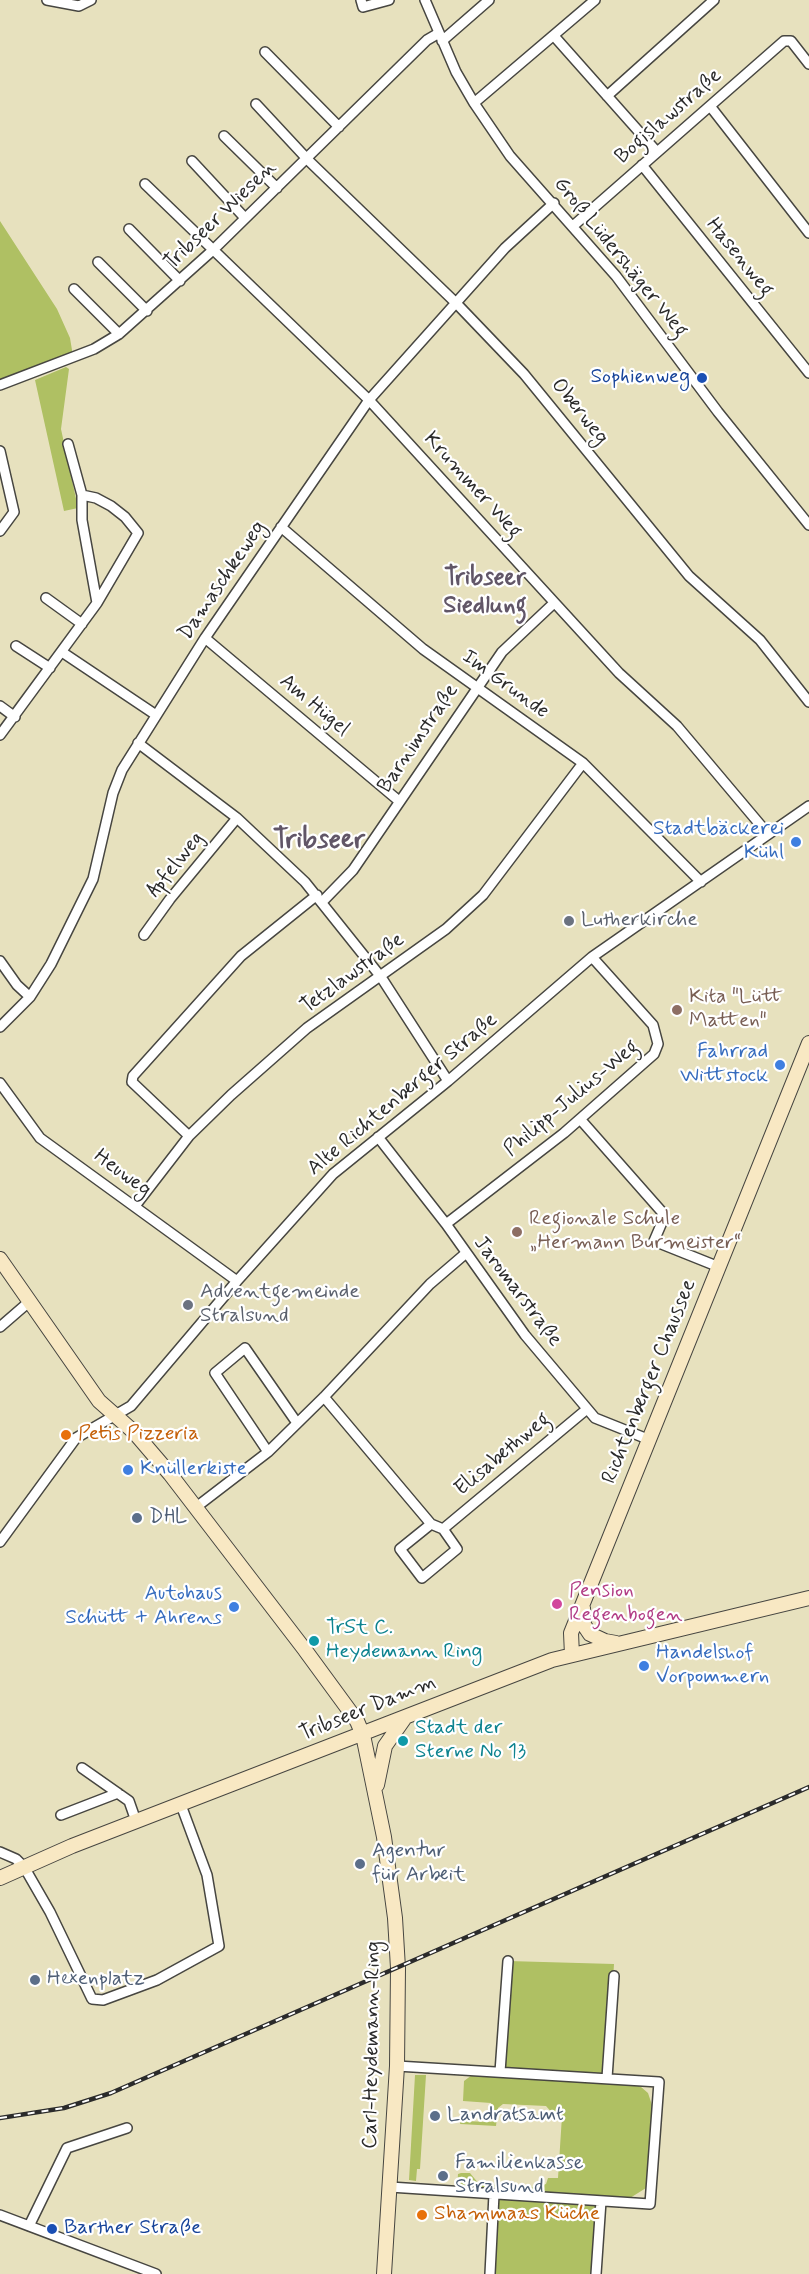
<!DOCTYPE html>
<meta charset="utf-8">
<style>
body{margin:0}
canvas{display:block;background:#e7e1be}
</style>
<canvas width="809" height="2274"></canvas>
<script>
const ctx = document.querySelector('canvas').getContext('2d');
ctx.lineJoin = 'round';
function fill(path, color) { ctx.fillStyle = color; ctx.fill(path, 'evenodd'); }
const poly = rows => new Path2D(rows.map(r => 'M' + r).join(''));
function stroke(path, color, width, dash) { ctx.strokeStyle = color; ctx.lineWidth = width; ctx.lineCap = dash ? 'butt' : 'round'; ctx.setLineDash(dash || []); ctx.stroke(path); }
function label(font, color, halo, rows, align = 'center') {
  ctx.font = font + ' Mynerve,sans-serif'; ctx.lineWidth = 4.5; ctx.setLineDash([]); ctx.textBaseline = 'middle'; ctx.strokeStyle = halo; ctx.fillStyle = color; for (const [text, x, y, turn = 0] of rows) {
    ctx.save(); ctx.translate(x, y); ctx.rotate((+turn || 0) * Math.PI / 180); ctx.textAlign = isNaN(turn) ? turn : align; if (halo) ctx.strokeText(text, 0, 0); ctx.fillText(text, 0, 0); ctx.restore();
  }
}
const green = poly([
 [0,221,57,309,70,338,73,356,0,385],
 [66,367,69,369,61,429,78,508,64,511,35,380],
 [508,1961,614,1964,607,2078,500,2072],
 [415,2075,426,2075,420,2169,417,2169,416,2181,409,2180],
 [472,2075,632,2083,641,2087,648,2093,652,2105,648,2180,646,2188,630,2198,457,2188,458,2174,461,2173,470,2173,479,2184,537,2187,546,2184,548,2178,558,2178,562,2116,554,2115,546,2106,503,2104,498,2108,496,2126,460,2124,461,2121,491,2122,491,2103,463,2101,464,2081],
 [494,2194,601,2201,596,2274,490,2274]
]);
const street = poly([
 [47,0,79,6,91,0],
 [361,0,363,7,389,0],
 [425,0,456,72,474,103,510,156,616,276,718,412,809,525],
 [554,36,657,152],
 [442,41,489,0],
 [265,52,339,127],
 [607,96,714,0],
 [474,103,595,0],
 [256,104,309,161,456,303,524,374,689,576,760,640,809,702],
 [710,106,809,233],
 [224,136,277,188],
 [192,161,245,218],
 [642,165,809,373],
 [145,184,369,400,619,673,677,726,768,834],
 [573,226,784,41,791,41,809,64],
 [129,229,180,281],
 [98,262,147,311],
 [74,289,119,334],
 [0,385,94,349,119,334,213,250,427,40,439,33],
 [0,451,14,512,0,531],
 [82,495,96,498,111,506,125,517,138,533,97,603],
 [281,527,423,649,583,763,701,882],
 [46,598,82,624],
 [205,638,399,801],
 [16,646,50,668],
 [62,652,156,715],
 [0,706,15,717],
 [0,735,97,603,82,520,82,495,68,444],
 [138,743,237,818,305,882,381,977,448,1081],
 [322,902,353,870,502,652,554,603],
 [144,935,170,899,237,818],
 [0,961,17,985,30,997],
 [0,1027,30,997,51,964,93,879,113,793,122,770,205,638,369,400,505,248,554,203],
 [0,1083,40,1138,237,1281],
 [580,1119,662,1212,663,1220,654,1241,719,1267],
 [189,1136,132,1082,133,1076,241,956,317,895],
 [378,1137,446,1224,525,1335,595,1418,650,1440],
 [135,1206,189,1136,231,1095,307,1028,446,929,483,895,583,763],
 [446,1224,564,1133,654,1054,658,1044,653,1025,592,957],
 [0,1327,30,1301],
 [324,1397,431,1524,443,1529,587,1409],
 [268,1452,215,1373,245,1348,297,1423],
 [195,1508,268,1452,324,1397,430,1284,465,1254],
 [431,1524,400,1549,422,1578,457,1549,443,1529],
 [0,1542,76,1438,131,1406,237,1281,333,1174,448,1081,592,957,809,806],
 [82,1768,129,1801,136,1821],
 [61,1815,118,1793],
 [0,1852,16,1859,23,1866],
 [27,1872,50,1912,92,1999,103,2000,157,1980,219,1946,207,1875,181,1805],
 [500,2072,508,1961],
 [607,2078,614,1976],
 [390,2187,650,2204,659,2082,397,2066],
 [0,2215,156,2274],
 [29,2226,67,2148,127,2128],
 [490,2274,494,2194],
 [596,2274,601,2201]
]);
const secondary = poly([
 [0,1259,99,1401,134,1432,170,1474,305,1650,357,1721,363,1735,384,1837,395,1918,398,1968,397,2066,384,2274],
 [583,1608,584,1625,590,1634,605,1641,616,1643],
 [572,1655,571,1633,809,1043],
 [377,1785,385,1746,404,1719],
 [0,1878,72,1846,552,1660,809,1598]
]);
const rail = poly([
 [0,2118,64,2108,111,2093,809,1787]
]);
const markers = [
 [702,378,6,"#1a4fb4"],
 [796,842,6,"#3f7fe0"],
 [569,921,6,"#6b7280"],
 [677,1010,6,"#8d6e63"],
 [780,1065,6,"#3f7fe0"],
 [517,1232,6,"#8d6e63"],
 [188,1305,6,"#6b7280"],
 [66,1435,6,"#e8710a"],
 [128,1470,6,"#3f7fe0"],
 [137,1518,6,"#5c6f8a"],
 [557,1604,6,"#d1479c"],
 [234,1607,6,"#3f7fe0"],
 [314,1641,6,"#0f9aa8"],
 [644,1666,6,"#3f7fe0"],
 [403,1741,6,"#0f9aa8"],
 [360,1864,6,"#5c6f8a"],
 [35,1980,6,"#5c6f8a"],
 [435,2116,6,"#5c6f8a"],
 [443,2176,6,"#5c6f8a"],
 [422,2215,6,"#e8710a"],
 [52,2229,6,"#1a4fb4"]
];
const streetNames = [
 ["Bogislawstraße",669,117,-41],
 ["Tribseer Wiesen",221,216,-44],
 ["Groß Lüdershäger Weg",620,258,51],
 ["Hasenweg",739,258,51],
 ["Oberweg",579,412,51],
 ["Krummer Weg",472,486,48],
 ["Damaschkeweg",223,581,-56],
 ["Im Grunde",505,685,36],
 ["Am Hügel",314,706,40],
 ["Barnimstraße",419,739,-56],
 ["Apfelweg",176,865,-51],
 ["Tetzlawstraße",353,974,-36],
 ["Alte Richtenberger Straße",403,1095,-40],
 ["Philipp-Julius-Weg",572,1099,-40],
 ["Heuweg",122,1174,36],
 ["Jaromarstraße",517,1292,53],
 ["Richtenberger Chaussee",650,1382,-68],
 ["Elisabethweg",503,1455,-40],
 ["Tribseer Damm",368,1709,-22],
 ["Carl-Heydemann-Ring",373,2045,-89]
];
const transitNames = [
 ["Sophienweg",690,378],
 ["Barther Straße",64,2229,"left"]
];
const shopNames = [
 ["Stadtbäckerei",784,830],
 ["Kühl",784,854],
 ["Fahrrad",768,1053],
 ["Wittstock",768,1077],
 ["Knüllerkiste",140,1470,"left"],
 ["Autohaus",222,1595],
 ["Schütt + Ahrens",222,1619],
 ["Handelshof",656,1654,"left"],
 ["Vorpommern",656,1678,"left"]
];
const worshipNames = [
 ["Lutherkirche",581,921],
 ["Adventgemeinde",200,1293],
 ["Stralsund",200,1317]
];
const educationNames = [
 ["Kita \"Lütt",689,998],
 ["Matten\"",689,1022],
 ["Regionale Schule",529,1220],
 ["„Hermann Burmeister“",529,1244]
];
const foodNames = [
 ["Petis Pizzeria",78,1435],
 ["Shammaas Küche",434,2215]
];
const serviceNames = [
 ["DHL",149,1518],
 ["Agentur",372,1852],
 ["für Arbeit",372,1876],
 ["Hexenplatz",47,1980],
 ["Landratsamt",447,2116],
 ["Familienkasse",455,2164],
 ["Stralsund",455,2188]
];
const hotelNames = [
 ["Pension",569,1592],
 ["Regenbogen",569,1616]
];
const cultureNames = [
 ["TrSt C.",326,1629],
 ["Heydemann Ring",326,1653],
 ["Stadt der",415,1729],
 ["Sterne No 13",415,1753]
];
const quarterNames = [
 ["Tribseer",485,579],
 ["Siedlung",485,607]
];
const districtNames = [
 ["Tribseer",319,841]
];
fill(green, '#afc063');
stroke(street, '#474641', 12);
stroke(secondary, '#474641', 16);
stroke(street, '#fff', 9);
stroke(secondary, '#f8e8c3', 14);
stroke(rail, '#2b2b2b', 4.5);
stroke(rail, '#fff', 2, [7]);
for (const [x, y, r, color] of markers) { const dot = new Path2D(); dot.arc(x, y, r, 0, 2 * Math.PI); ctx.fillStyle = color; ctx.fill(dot); stroke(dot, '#fff', 2); }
label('21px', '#2b2b2b', '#fff', streetNames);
label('21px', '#164399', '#fff', transitNames, 'right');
label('21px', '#366cbe', '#fff', shopNames, 'right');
label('21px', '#5b616d', '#fff', worshipNames, 'left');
label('21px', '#785e54', '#fff', educationNames, 'left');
label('21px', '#c56008', '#fff', foodNames, 'left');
label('21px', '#4e5e75', '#fff', serviceNames, 'left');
label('21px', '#b23c85', '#fff', hotelNames, 'left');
label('21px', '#0d838f', '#fff', cultureNames, 'left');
label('bold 24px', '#615667', '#fff', quarterNames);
label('bold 27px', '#615667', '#fff', districtNames);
</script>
